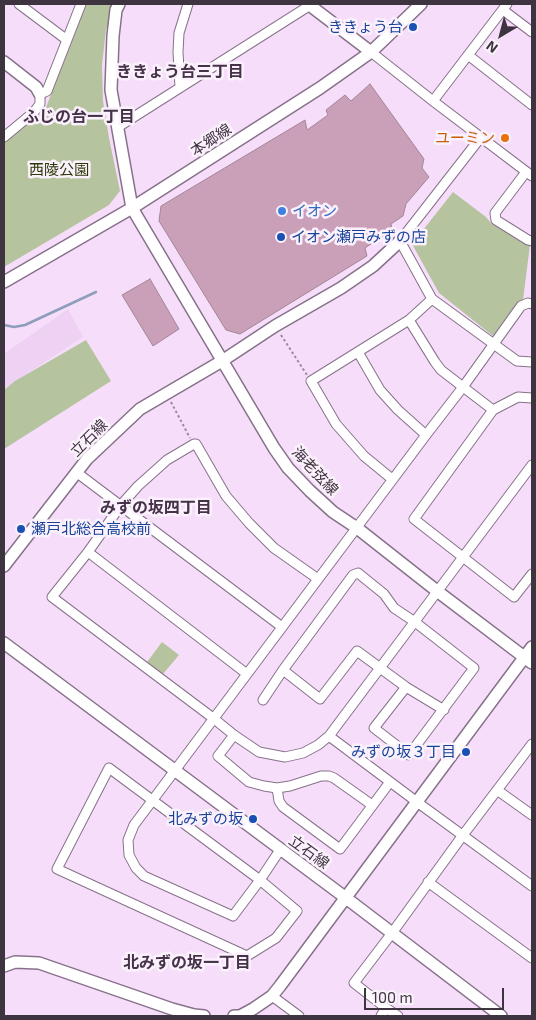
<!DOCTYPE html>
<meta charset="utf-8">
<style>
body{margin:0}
#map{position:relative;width:536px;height:1020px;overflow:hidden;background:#f6defa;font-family:"Exo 2",sans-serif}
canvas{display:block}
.frame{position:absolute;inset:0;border:5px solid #3e343f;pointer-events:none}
.north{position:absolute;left:476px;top:10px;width:50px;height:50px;-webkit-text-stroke:4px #fbf1fc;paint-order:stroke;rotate:217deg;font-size:14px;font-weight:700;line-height:20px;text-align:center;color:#3e343f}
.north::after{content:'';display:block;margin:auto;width:18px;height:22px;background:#3e343f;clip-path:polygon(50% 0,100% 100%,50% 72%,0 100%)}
.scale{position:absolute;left:364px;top:988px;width:140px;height:22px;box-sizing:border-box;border:2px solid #3e343f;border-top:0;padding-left:6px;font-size:15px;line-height:18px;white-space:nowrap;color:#3e343f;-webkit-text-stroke:4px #fbf1fc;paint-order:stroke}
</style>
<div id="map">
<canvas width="536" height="1020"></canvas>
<div class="frame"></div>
<div class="north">N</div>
<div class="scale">100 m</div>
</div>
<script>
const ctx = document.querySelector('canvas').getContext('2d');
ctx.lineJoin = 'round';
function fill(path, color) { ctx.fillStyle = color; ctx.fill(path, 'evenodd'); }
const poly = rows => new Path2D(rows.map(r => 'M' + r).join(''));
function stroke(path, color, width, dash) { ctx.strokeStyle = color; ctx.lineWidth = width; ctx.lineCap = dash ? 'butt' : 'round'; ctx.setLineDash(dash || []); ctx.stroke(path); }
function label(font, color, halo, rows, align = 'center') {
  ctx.font = font + ' "Exo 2","Noto Sans JP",sans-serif'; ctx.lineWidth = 5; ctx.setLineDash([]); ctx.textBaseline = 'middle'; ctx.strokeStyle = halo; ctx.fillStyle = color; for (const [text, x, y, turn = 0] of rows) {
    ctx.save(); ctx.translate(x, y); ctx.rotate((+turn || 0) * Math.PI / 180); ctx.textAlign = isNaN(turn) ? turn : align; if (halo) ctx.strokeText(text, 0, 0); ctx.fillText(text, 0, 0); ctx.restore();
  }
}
const built = poly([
 [68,309,83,337,4,389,4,354]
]);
const green = poly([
 [86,4,114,4,106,30,102,65,103,101,109,138,120,191,109,205,4,267,4,143,45,110],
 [453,192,486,217,491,223,530,245,523,300,493,336,439,293,412,244],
 [86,340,111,381,4,449,4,390,15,381],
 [162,642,179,655,163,674,147,662]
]);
const stream = poly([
 [4,325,14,327,25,325,96,292]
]);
const building = poly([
 [370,84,424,159,422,168,429,177,406,204,403,216,391,224,392,230,365,248,367,256,240,334,226,330,159,221,161,206,305,120,307,130,328,115,326,110,345,95,351,101,370,84],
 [150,279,179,329,153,346,122,295,150,279]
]);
const path = poly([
 [281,335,307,375],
 [171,402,190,438]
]);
const minor = poly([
 [19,4,67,40],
 [503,10,532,32],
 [371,52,433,101,532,176],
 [468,55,532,105],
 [180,87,178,52,179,33,188,4],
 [433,101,507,4],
 [118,127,312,4],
 [4,137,34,112,40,104,40,94,47,91,81,4],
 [481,137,400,241,432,299,517,361,532,362],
 [526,172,495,213,496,220,528,240,532,241],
 [409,320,435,362,441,370,493,410],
 [358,352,380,390,398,410,426,435],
 [532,398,518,397,493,410,414,519,514,597,532,574],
 [76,472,282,627],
 [392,479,364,456,336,424,311,381,409,320,432,299],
 [88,552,247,674],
 [318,579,274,548,249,523,226,496,196,444,194,444,167,460,138,486,121,505,88,552,52,597,213,718,234,735,259,752,285,757,303,753,318,745,329,736,532,465],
 [283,670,320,699,357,651,406,687,444,710],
 [263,700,283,670,353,575,358,573,384,594,394,608,415,622,474,668,409,755,374,728,406,687],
 [234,735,218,756,249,782,264,786,277,788,290,786,321,776,329,776,334,778,372,805],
 [329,736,417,802,532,886],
 [109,768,260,880,297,911,276,938,247,956,57,869,109,768],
 [277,788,279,801,283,807,340,849,390,782],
 [497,790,532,815],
 [280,850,260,880,233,916,144,876,136,868,129,855,128,840,134,825,152,801,426,435,463,387,521,306,528,303,532,304],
 [428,882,532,958],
 [272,996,299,1016],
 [386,1008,398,1016],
 [381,1016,386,1008,354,983,392,933,463,835,532,744]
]);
const tertiary = poly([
 [119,4,116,10,113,36,111,90,132,208,274,448,288,468,310,491,333,512,357,528,437,591,532,663],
 [308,4,371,52],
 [4,62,36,87,40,94],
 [4,282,132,208,320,88,371,52,421,4],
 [4,566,87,459,140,409,222,361,275,326,341,288,373,266,400,241],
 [4,643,346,898,501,1016],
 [4,966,15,962,39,963,172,1009,194,1015,204,1016],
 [234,1016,240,1016,253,1009,272,996,280,986,532,647]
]);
const markers = [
 [413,27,5,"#1a4fb4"],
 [505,138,5,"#e8710a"],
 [282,211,5,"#3f7fe0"],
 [281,237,5,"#1a4fb4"],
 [21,529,5,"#1a4fb4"],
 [466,752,5,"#1a4fb4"],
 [253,819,5,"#1a4fb4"]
];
const transitNames = [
 ["ききょう台",403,27],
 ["イオン瀬戸みずの店",291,237,"left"],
 ["瀬戸北総合高校前",31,529,"left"],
 ["みずの坂３丁目",456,752],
 ["北みずの坂",243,819]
];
const foodNames = [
 ["ユーミン",495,138]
];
const streetNames = [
 ["本郷線",211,140,-33],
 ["立石線",89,438,-45],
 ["海老弦線",315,471,47],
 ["立石線",309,852,36]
];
const parkNames = [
 ["西陵公園",59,170]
];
const shopNames = [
 ["イオン",292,211]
];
const neighbourhoodNames = [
 ["ききょう台三丁目",180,72],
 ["ふじの台一丁目",79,117],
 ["みずの坂四丁目",156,508],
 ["北みずの坂一丁目",187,963]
];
fill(built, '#eed1f3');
fill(green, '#b6c39f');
stroke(stream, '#8e9dba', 2.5);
fill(building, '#caa0b9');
stroke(building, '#a48597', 1);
stroke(minor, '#87718a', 11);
stroke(tertiary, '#87718a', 14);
stroke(path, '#9b8a9e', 2, [2.5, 2.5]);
stroke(minor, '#fff', 9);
stroke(tertiary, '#fff', 11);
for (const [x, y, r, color] of markers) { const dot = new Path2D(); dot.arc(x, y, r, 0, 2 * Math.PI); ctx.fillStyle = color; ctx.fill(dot); stroke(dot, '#fbf1fc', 2); }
label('15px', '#164399', '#fbf1fc', transitNames, 'right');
label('15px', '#c56008', '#fbf1fc', foodNames, 'right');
label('15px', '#3e343f', '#fbf1fc', streetNames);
label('15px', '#2c3806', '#fbf1fc', parkNames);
label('15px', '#366cbe', '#fbf1fc', shopNames, 'left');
label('bold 16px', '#453248', '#fbf1fc', neighbourhoodNames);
</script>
